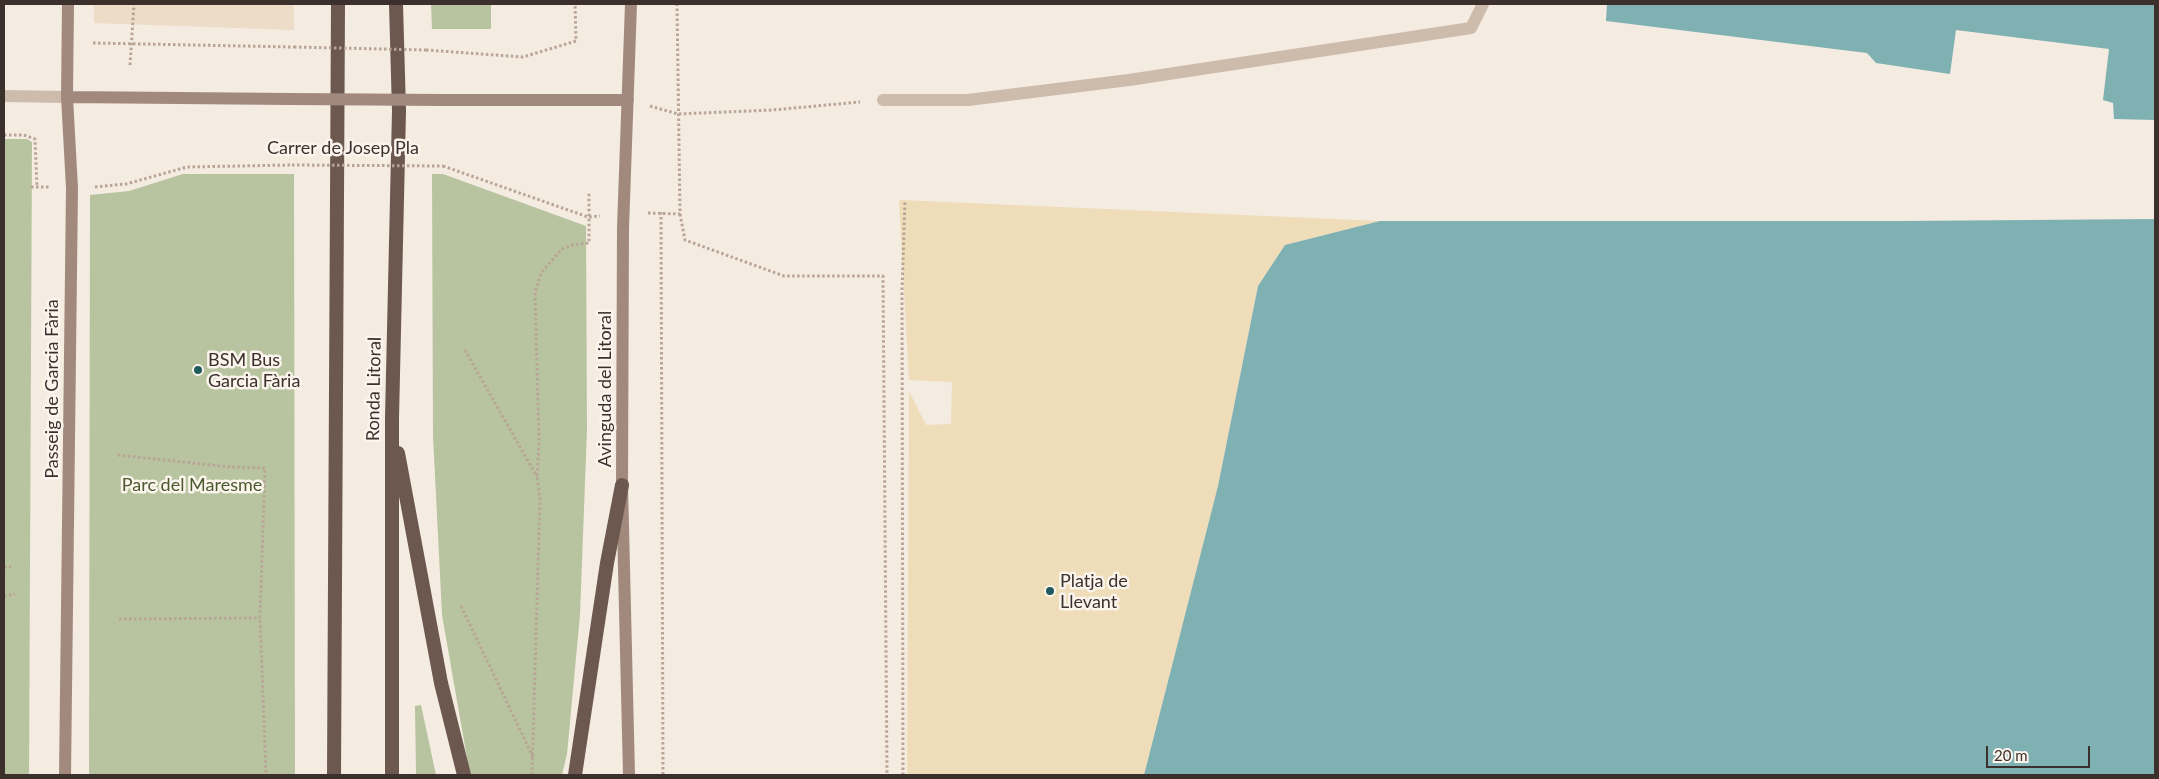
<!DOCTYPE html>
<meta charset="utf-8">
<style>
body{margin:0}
#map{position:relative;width:2159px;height:779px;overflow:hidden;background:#f4ebe1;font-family:Lato,sans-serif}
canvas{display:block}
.frame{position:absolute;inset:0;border:5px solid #3b302b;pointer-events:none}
.scale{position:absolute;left:1986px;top:746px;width:104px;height:22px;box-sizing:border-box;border:2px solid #3b302b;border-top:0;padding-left:6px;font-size:15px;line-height:18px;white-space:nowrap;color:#3b302b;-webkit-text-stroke:4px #fbf5ee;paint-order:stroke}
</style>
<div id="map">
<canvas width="2159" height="779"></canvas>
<div class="frame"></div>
<div class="scale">20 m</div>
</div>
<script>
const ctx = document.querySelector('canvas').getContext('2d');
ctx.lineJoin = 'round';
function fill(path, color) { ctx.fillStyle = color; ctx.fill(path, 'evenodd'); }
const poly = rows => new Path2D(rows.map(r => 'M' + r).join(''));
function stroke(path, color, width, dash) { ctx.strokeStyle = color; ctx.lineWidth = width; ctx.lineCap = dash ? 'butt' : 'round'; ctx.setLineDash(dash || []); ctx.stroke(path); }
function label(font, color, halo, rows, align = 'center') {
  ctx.font = font + ' Lato,sans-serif'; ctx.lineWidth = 5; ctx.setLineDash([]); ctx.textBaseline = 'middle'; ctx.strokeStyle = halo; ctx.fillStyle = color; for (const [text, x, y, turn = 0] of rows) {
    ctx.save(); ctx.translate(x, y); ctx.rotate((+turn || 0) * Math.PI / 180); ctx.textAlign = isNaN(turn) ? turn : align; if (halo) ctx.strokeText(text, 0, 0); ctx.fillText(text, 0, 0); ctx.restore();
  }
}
const green = poly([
 [431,4,491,4,491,29,432,29],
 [4,139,27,139,32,142,29,775,4,775],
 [183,174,294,174,295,775,89,775,90,195,129,191],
 [432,174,443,174,586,226,587,429,580,615,567,754,562,775,470,775,442,615,433,436],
 [421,705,436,775,416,775,415,706]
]);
const sand = poly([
 [899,200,1380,221,1285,245,1258,286,1218,486,1144,775,907,775,909,391,926,425,951,424,952,382,909,380]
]);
const plaza = poly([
 [94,4,294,4,294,30,94,23]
]);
const water = poly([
 [1607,4,2155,4,2155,120,2114,119,2113,103,2103,100,2109,49,1956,30,1950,74,1876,63,1867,53,1606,21],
 [2155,219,2155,775,1144,775,1218,486,1258,286,1285,245,1380,221,1903,221]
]);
const path = poly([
 [93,43,294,47],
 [426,50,523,57,576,41,575,4],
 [130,65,134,4],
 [650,106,678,114,772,110,860,102],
 [4,135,24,135,35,139,37,187],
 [443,166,588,217,600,216],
 [31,187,49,187],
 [95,187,126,184,187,167,292,165],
 [661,212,663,775],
 [648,213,680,214,677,4],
 [680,214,685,240,784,276,883,276,887,775],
 [465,350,537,477],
 [118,455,230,467,265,468,260,618,266,775],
 [4,567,14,567],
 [4,596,15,594],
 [461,606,533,757],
 [119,619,260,618],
 [532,775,540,497,537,477,539,442,535,292,541,273,562,249,572,245,589,243,589,193],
 [903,775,902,292,905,200]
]);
const service = poly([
 [883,100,968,100,1129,80,1471,28,1483,4]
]);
const tertiary = poly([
 [4,96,67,97]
]);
const secondary = poly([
 [67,97,290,99],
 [444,100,628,100],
 [65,775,72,188,67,97,68,4],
 [629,775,622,485,623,228,631,4]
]);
const trunk = poly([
 [398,453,441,683,464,775],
 [334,775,338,4],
 [392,775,392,418,399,111,396,4],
 [575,775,607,563,622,485]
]);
const pathBridge = poly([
 [294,47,426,50],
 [292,165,443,166]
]);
const secondaryBridge = poly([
 [290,99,444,100]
]);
const markers = [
 [198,370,5,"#1f5a5e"],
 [1050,591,5,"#1f5a5e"]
];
const streetNames = [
 ["Carrer de Josep Pla",343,148],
 ["Passeig de Garcia Fària",52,389,-90],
 ["Ronda Litoral",374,389,-89],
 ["Avinguda del Litoral",605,389,-90]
];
const poiNames = [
 ["BSM Bus",208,360],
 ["Garcia Fària",208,381],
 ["Platja de",1060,581],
 ["Llevant",1060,602]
];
const parkNames = [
 ["Parc del Maresme",192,485]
];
fill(green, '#b8c4a0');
fill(sand, '#efdcb8');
fill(plaza, '#ecdcc8');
fill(water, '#7fb0b2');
stroke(path, '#b9a596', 3, [2.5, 2.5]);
stroke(service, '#cdbbac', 12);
stroke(tertiary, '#cdbbac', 12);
stroke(secondary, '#a18a7d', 12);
stroke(trunk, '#6c584f', 14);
stroke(pathBridge, '#b9a596', 3, [2.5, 2.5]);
stroke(secondaryBridge, '#a18a7d', 12);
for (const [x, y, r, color] of markers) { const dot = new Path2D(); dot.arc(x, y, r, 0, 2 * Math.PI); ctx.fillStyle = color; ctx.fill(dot); stroke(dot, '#fbf5ee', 2); }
label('18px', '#3b302b', '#fbf5ee', streetNames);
label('18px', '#3b302b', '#fbf5ee', poiNames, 'left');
label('18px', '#4a5a2e', '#fbf5ee', parkNames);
</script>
